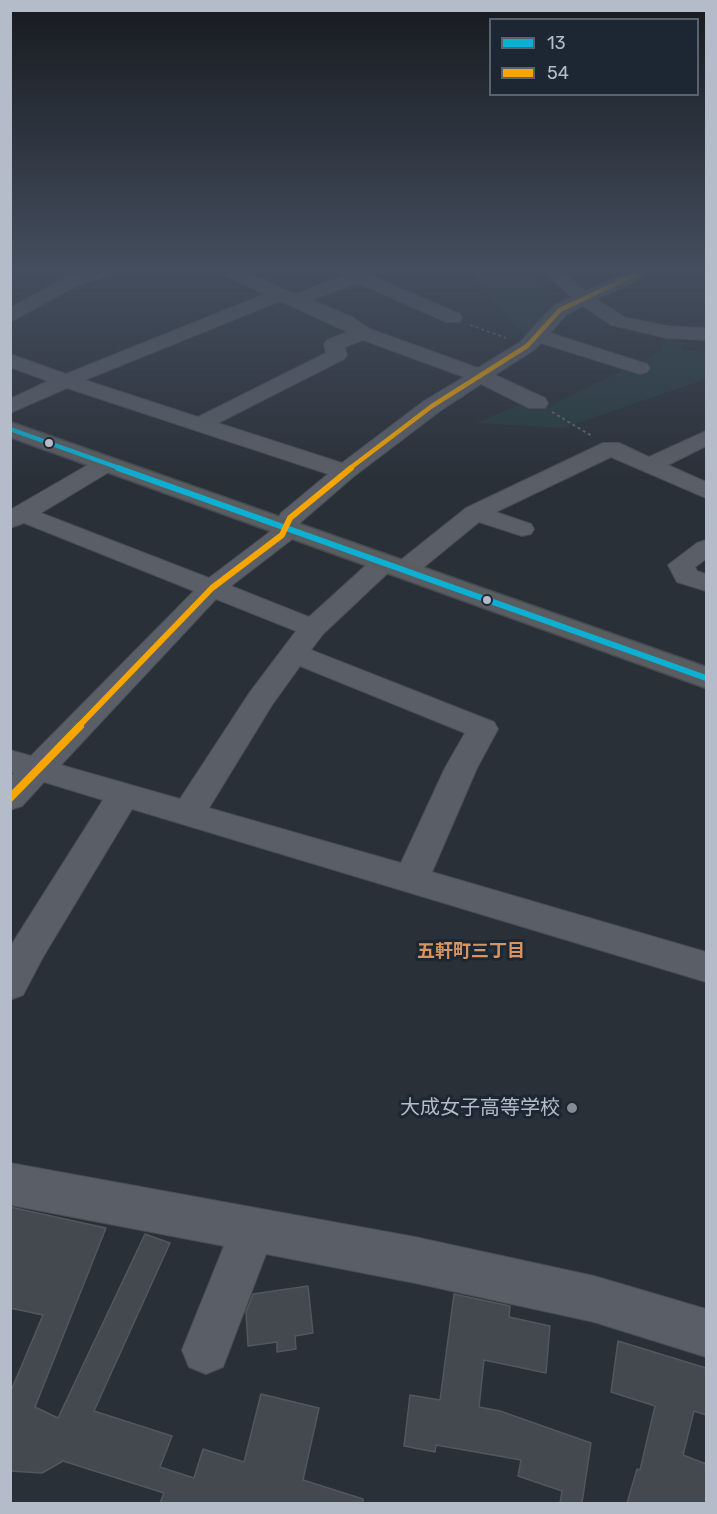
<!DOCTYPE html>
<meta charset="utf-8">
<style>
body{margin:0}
#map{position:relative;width:717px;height:1514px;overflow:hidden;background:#2a3038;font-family:Rubik,sans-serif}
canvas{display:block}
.frame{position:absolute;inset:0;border:12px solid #b4bcc9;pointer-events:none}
.legend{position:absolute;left:489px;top:18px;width:210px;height:78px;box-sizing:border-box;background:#1d2633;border:2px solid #59626f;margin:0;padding:8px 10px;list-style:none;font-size:18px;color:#b4bcc9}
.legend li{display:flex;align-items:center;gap:12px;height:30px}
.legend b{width:30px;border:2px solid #59626f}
</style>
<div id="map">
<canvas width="717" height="1514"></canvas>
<div class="frame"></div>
<ul class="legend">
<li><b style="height:8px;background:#0dafd3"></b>13</li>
<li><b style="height:8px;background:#f7a600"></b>54</li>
</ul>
</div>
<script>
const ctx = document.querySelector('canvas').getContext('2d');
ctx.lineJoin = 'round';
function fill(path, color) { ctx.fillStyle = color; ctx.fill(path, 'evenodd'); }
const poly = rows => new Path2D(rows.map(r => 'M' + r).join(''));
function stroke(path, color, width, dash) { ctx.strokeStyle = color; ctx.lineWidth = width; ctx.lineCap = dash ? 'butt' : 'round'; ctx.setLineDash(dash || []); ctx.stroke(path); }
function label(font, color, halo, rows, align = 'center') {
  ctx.font = font + ' Rubik,"Noto Sans JP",sans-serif'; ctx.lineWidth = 6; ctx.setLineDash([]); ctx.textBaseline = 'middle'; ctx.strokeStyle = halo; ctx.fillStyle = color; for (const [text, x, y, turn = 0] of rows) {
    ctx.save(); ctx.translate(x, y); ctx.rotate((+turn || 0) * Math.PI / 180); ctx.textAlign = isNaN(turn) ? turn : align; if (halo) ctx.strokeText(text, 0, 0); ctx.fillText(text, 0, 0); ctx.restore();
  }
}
const green = poly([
 [473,273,527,273,552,302,527,339,487,295],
 [668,333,683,334,682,349,706,352,706,379,563,428,476,423,521,404,548,407,660,352]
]);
const building = poly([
 [10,1207,106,1228,35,1407,58,1418,145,1234,170,1243,94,1411,172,1436,160,1467,194,1478,203,1449,244,1462,261,1394,319,1408,303,1480,363,1499,363,1503,160,1503,164,1493,63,1461,42,1473,10,1471,10,1393,43,1315,10,1308,10,1207],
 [308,1286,313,1333,295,1336,296,1349,277,1352,277,1342,248,1346,246,1312,253,1294,308,1286],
 [454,1294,510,1306,509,1317,550,1326,546,1373,484,1360,479,1407,500,1411,591,1443,582,1503,560,1503,562,1491,518,1476,521,1460,436,1445,435,1452,404,1446,410,1395,440,1400,454,1294],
 [618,1341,706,1368,706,1415,694,1411,683,1455,706,1464,706,1503,627,1503,637,1469,640,1470,655,1406,611,1392,618,1341]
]);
const path = poly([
 [470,325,506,338],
 [552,412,592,436]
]);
const minor = poly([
 [81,273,106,273,103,277,76,286,10,322,10,308,64,278,81,273],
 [225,273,247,273,295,294,344,276,342,273,365,273,460,314,462,318,460,322,446,322,358,283,311,300,352,317,370,329,478,368,520,342,553,306,572,297,544,273,563,273,586,291,625,273,647,273,644,277,597,299,624,317,667,326,706,328,706,340,667,338,611,325,583,306,567,314,550,333,647,364,650,368,647,372,640,374,541,343,534,350,495,375,545,398,548,403,545,408,529,408,481,384,440,411,353,477,301,522,291,540,231,586,309,617,375,557,384,555,393,557,397,563,466,508,603,443,619,443,649,457,706,431,706,446,668,465,706,482,706,498,611,457,496,512,531,524,534,529,531,534,522,536,479,522,413,576,404,578,395,576,391,570,323,634,311,650,494,722,498,729,477,768,432,872,706,952,706,982,132,809,43,957,23,995,10,1000,10,947,103,800,44,782,22,806,10,810,10,777,14,773,10,772,10,750,31,756,194,591,24,523,10,528,10,510,98,459,114,459,118,464,114,469,41,513,209,578,271,531,281,513,328,474,67,388,10,413,10,399,48,381,10,367,10,354,66,374,265,294,228,277,225,273],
 [280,301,348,332,327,340,324,344,326,353,198,417,85,380,280,301],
 [363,340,464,377,424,401,342,463,218,423,344,359,347,355,345,347,363,340],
 [216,599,296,631,250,692,180,799,61,765,216,599],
 [300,666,465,733,445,768,401,863,209,808,272,705,300,666],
 [706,540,706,559,695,567,697,571,706,574,706,591,677,582,668,565,697,543,706,540],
 [10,1163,415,1237,594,1276,706,1309,706,1357,594,1322,415,1283,266,1254,223,1367,206,1374,189,1367,182,1350,224,1246,10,1205,10,1163]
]);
const highway = poly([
 [10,422,706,667,706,688,10,437,10,422]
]);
const bus1Far1 = poly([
 [10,429,122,469]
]);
const bus1 = poly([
 [118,468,706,678]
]);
const bus2Far2 = poly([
 [349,469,432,406,527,346,560,310,638,273]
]);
const bus2Far1 = poly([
 [78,727,212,588,282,535,290,518,351,468]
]);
const bus2 = poly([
 [10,798,80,726]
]);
const markers = [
 [49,443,5,"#b4bcc9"],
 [487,600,5,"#b4bcc9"],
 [572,1108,6,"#848b96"]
];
const neighbourhoodNames = [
 ["五軒町三丁目",471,952]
];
const nearPoinames = [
 ["大成女子高等学校",560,1108]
];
fill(green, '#273a3e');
fill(building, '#444950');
stroke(building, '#52575f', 1.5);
stroke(minor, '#484c53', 2);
stroke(highway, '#474c53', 3);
stroke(path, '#5d636a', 2, [3, 3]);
fill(minor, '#5a5e66');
fill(highway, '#5a5d60');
stroke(bus1Far1, '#0dafd3', 4.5);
stroke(bus1, '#0dafd3', 6);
stroke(bus2Far2, '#f7a600', 4.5);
stroke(bus2Far1, '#f7a600', 6);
stroke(bus2, '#f7a600', 8);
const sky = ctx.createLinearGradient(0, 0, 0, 484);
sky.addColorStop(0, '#171a1f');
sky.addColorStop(0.56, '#444e5e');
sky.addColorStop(1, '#444e5e00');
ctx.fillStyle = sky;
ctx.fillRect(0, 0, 717, 484);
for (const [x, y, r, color] of markers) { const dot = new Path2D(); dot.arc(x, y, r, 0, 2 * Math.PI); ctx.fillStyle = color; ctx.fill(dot); stroke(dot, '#1d2633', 2); }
label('bold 18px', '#d59563', '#1d2633', neighbourhoodNames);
label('20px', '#b4bcc9', '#1d2633', nearPoinames, 'right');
</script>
